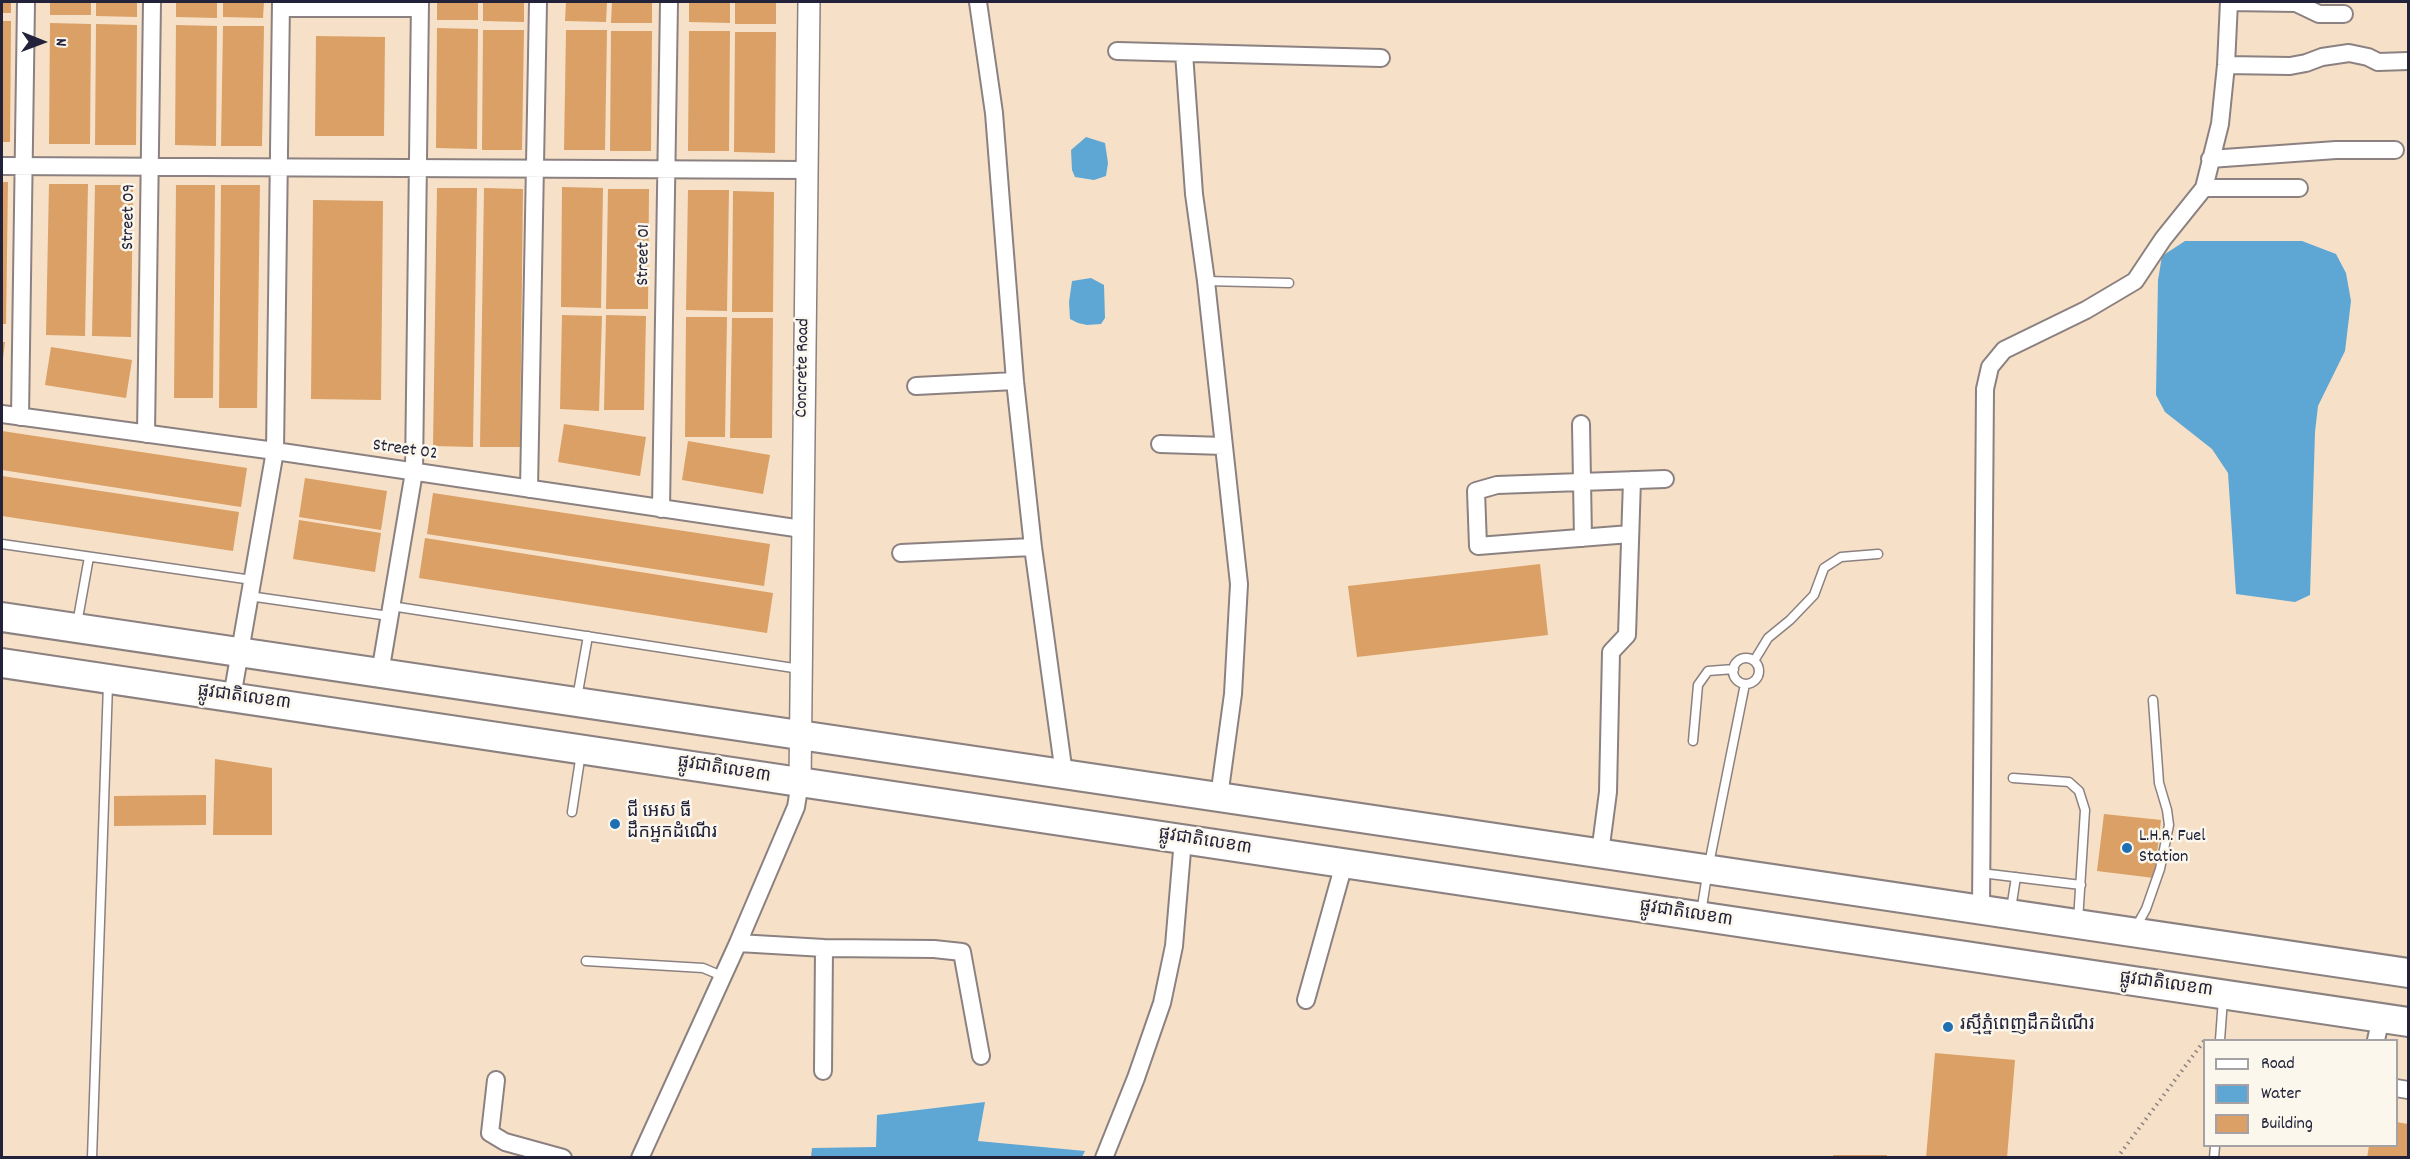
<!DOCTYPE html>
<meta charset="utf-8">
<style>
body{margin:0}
#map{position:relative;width:2410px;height:1159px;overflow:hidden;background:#f6e0c7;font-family:Dekko,sans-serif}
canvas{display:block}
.frame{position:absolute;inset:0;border:3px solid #22223b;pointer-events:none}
.legend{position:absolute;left:2203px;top:1039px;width:195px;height:108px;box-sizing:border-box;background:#fbf7ec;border:2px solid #a4a2a5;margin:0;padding:8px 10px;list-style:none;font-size:18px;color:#22223b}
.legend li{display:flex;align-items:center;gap:12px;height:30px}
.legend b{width:30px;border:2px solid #a4a2a5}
.north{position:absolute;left:12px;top:12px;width:60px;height:60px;-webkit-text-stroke:4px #fbf7ec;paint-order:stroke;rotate:91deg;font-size:16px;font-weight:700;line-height:24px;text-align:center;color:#22223b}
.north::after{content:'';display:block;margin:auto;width:21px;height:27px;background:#22223b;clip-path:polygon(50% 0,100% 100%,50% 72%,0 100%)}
</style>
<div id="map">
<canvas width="2410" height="1159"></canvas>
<div class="frame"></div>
<ul class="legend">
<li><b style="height:8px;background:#fff"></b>Road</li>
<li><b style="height:16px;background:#5ea7d5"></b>Water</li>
<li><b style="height:16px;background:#daa065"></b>Building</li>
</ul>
<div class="north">N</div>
</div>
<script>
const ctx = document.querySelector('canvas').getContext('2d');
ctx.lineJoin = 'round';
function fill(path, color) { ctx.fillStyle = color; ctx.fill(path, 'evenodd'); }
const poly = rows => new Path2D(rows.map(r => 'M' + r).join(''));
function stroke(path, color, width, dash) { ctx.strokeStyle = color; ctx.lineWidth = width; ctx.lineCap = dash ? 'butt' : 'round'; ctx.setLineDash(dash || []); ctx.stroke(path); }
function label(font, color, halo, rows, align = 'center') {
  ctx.font = font + ' Dekko,"Noto Sans Khmer",sans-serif'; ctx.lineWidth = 5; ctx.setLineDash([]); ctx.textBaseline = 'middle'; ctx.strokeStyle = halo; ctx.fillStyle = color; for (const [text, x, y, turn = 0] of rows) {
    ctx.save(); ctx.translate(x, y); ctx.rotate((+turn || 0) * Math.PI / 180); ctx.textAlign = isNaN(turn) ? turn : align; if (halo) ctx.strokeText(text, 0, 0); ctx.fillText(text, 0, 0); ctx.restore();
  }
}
const water = poly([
 [1086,137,1105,143,1108,163,1106,176,1094,180,1075,177,1072,170,1071,150],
 [2185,241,2302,241,2336,254,2346,273,2351,301,2345,351,2318,406,2315,432,2310,595,2295,602,2236,594,2228,473,2212,449,2165,412,2156,395,2158,280,2162,256],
 [1091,278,1104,285,1105,318,1101,324,1087,325,1078,323,1070,319,1069,302,1072,281],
 [985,1102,978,1141,1085,1151,1082,1157,811,1157,812,1148,876,1147,877,1115]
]);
const building = poly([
 [2,2,11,2,11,13,2,13],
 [50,2,91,2,91,15,50,15],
 [96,2,137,2,137,17,96,16],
 [176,2,217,2,217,18,176,17],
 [223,2,264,2,263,18,223,17],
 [437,2,478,2,478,20,437,20],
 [483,2,524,2,524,22,483,21],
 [566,2,607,2,606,22,565,21],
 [612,2,652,2,652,23,611,23],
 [689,2,730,2,730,23,689,22],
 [735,2,776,2,776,24,735,24],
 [2,21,11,21,10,142,2,142],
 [50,23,91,24,90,144,49,144],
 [96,24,137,25,136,145,95,145],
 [176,25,217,26,216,146,175,145],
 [223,26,264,26,262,146,221,146],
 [437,28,478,29,477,149,436,148],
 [483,30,524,30,522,150,482,150],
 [566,30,607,30,605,150,564,150],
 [611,31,652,31,651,151,610,151],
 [689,31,730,31,729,151,688,151],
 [735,32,776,32,775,153,734,152],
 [316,36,385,37,384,136,315,136],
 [2,182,8,182,6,324,2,324],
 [49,184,88,184,85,336,46,335],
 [95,185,133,185,131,337,92,336],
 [176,185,215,185,213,398,174,398],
 [221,185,260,185,257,408,219,408],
 [562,187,603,188,601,308,561,307],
 [437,188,477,188,473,447,433,446],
 [484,188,523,189,520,447,480,447],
 [608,189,649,189,648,309,606,309],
 [688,190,729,190,727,311,686,310],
 [733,191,774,192,773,312,732,312],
 [313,200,383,201,381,400,311,399],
 [562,315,602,316,599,411,560,409],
 [606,315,646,316,644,410,604,410],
 [686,317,727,317,725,437,685,437],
 [732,318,773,318,772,438,730,438],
 [2,342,5,342,3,359,2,359],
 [51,347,132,360,126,398,45,385],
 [564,424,646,437,640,476,558,462],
 [2,431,247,468,241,507,2,470],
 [688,441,770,455,763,494,682,480],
 [2,476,239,512,233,551,2,516],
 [305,478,387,491,381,530,299,517],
 [433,493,770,544,764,586,427,534],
 [299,520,381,533,375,572,293,559],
 [425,538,773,593,767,633,419,578],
 [1540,564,1548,635,1357,657,1348,586],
 [215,759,272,768,272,835,213,835],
 [206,795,206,825,114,826,114,796],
 [2104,814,2161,820,2154,878,2097,871],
 [1935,1053,2015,1060,2007,1158,1926,1158],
 [2396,1122,2408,1124,2408,1158,2367,1158,2369,1146,2396,1146],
 [1833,1155,1887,1155,1887,1158,1833,1158]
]);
const path = poly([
 [2117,1158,2204,1041]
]);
const service = poly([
 [1206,281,1289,283],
 [2,544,252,580],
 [249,596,389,616],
 [391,606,800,669],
 [77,624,89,557],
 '1733 671a13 13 0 1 1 26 0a13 13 0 1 1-26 0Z',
 [1754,661,1768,638,1790,620,1814,595,1824,568,1841,557,1878,554],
 [577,698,588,636],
 [1693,741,1698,685,1708,671,1734,669],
 [2013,778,2069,782,2079,791,2085,810,2078,921],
 [572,812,581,753],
 [1981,873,2081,885],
 [2011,909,2016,877],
 [1701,913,1708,869,1745,684],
 [2135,929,2146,909,2160,869,2169,825,2167,810,2159,783,2153,700],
 [586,961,703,968,722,976],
 [2220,1040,2223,999],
 [92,1158,108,684],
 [2214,1158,2215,1146]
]);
const minor = poly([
 [978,2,994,113,1015,381,1033,547,1064,774],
 [2229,2,2296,3,2319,14,2344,14],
 [281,8,420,8],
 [1117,51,1381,58],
 [1184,53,1194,194,1206,281,1239,584,1233,694,1219,797],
 [2226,65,2290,66,2306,63,2322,57,2349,53,2368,57,2378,62,2408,61],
 [2210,159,2336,150,2395,150],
 [2,166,807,170],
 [2204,188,2299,188],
 [916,386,1015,381],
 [2,414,275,451,802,529],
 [20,417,26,2],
 [1581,424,1583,538],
 [146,434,152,2],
 [1160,444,1224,446],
 [529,489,538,2],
 [661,509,669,2],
 [1630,534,1478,546,1476,491,1497,485,1665,479],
 [901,553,1033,547],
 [380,673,414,472,420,2],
 [232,697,275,451,281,2],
 [1600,853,1608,792,1611,652,1627,635,1632,480],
 [1981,909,1985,389,1990,367,2004,350,2086,310,2135,281,2163,239,2204,188,2220,124,2226,65,2229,2],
 [738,943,824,948,934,949,962,952,981,1056],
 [1306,1000,1344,864],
 [2376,1040,2381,1018],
 [823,1071,824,948],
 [496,1080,490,1133,505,1142,563,1158],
 [2396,1088,2408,1090],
 [640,1158,738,943,796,807,800,782],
 [1104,1158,1136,1078,1162,1003,1174,946,1183,839]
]);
const tertiary = poly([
 [800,782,809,2]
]);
const trunk = poly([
 [2,617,2408,973],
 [2,663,2408,1022]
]);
const markers = [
 [615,824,6,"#1f6fb2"],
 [2127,848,6,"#1f6fb2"],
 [1948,1027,6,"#1f6fb2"]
];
const streetNames = [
 ["Street 09",130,217,-89],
 ["Street 01",645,255,-89],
 ["Concrete Road",804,368,-89],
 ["Street 02",405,451,8],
 ["ផ្លូវជាតិលេខ៣",244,699,8],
 ["ផ្លូវជាតិលេខ៣",724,771,9],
 ["ផ្លូវជាតិលេខ៣",1205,843,9],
 ["ផ្លូវជាតិលេខ៣",1686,915,9],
 ["ផ្លូវជាតិលេខ៣",2166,986,8]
];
const poiNames = [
 ["ជី អេស ធី",627,814],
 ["ដឹកអ្នកដំណើរ",627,835],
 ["L.H.R. Fuel",2139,838],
 ["Station",2139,859],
 ["រស្មីភ្នំពេញដឹកដំណើរ",1960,1027]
];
fill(water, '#5ea7d5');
fill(building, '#daa065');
stroke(service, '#8c8181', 11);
stroke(minor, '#8c8181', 20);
stroke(tertiary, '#8c8181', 24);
stroke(trunk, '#8c8181', 32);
stroke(path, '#8c8181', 4, [1.5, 4.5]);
stroke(service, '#fff', 8);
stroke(minor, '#fff', 16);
stroke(tertiary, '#fff', 21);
stroke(trunk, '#fff', 28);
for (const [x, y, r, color] of markers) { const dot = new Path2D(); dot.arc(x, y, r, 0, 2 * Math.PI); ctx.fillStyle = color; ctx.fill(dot); stroke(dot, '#fbf7ec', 2); }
label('18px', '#22223b', '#fbf7ec', streetNames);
label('18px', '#22223b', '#fbf7ec', poiNames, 'left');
</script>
